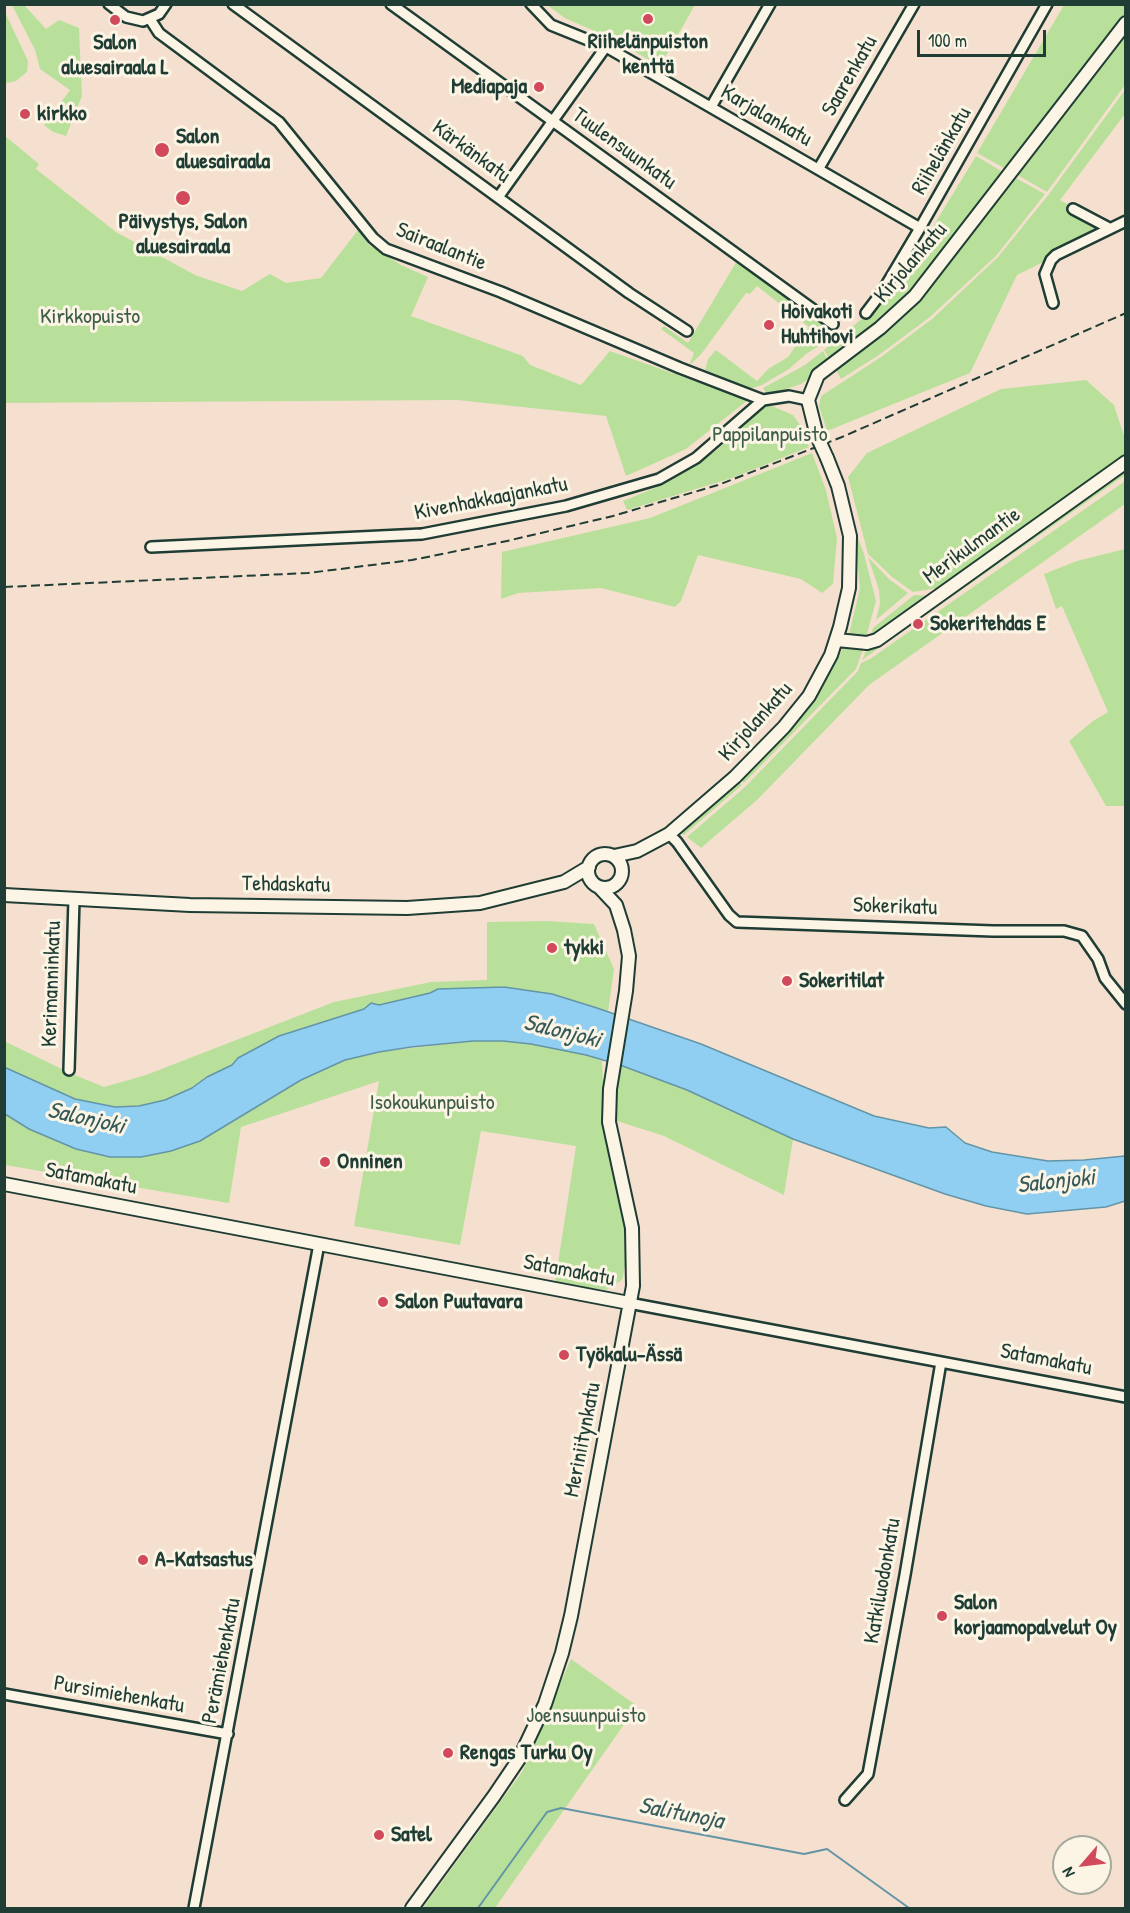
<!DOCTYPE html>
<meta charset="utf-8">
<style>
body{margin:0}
#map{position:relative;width:1130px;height:1913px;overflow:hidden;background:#f5e0cf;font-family:"Patrick Hand",sans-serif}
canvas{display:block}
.frame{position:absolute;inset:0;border:6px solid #1f3d34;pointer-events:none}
.north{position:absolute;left:1052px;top:1835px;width:60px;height:60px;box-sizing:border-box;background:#fcf5e5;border:2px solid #a4ab9e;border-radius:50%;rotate:242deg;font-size:16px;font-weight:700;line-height:24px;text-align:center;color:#1f3d34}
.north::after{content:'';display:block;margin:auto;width:21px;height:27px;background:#d1495b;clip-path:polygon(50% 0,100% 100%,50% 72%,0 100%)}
.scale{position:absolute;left:917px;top:30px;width:129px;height:27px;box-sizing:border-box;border:3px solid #1f3d34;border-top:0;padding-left:8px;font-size:18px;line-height:21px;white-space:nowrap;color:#1f3d34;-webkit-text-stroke:4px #fcf5e5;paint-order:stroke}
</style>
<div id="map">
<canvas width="1130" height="1913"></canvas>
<div class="frame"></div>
<div class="north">N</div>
<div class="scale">100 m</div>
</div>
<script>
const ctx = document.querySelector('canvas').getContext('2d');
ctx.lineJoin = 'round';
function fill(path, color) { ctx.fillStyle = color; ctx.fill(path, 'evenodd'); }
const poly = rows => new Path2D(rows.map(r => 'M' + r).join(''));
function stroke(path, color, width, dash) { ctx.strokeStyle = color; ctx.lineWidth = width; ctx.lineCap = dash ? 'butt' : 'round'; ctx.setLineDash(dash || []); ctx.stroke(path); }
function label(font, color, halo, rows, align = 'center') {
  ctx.font = font + ' "Patrick Hand",sans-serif'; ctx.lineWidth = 6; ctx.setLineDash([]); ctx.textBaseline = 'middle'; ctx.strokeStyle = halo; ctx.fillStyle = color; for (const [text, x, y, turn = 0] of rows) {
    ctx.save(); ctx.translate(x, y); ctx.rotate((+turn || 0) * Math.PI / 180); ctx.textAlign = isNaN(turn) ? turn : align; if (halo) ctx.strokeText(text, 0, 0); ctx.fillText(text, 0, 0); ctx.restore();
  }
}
const green = poly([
 [12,5,24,5,46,29,59,20,79,28,82,96,66,136,53,132,44,125,70,90,40,69,35,50],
 [547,5,695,5,660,66,612,39,565,18],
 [1064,5,1125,5,1125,19,1011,172,977,153],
 [5,12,28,61,27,72,16,81,7,83,4,80],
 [1125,26,1125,85,1047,192,1014,173],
 [1125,90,1125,114,1060,200,1110,229,1017,275,970,373,827,431,819,406,821,396,881,357,932,319,998,257,1049,194],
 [5,136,39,164,36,169,116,232,195,275,242,291,270,274,286,283,321,278,358,230,368,244,401,265,428,277,411,316,523,356,530,365,581,385,610,351,748,400,686,449,626,476,606,416,457,400,5,403],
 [976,156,1008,175,914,295,832,363,824,350,892,294],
 [1012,176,1045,194,996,256,930,317,879,355,841,379,833,365,883,328],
 [738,259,833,327,838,334,806,354,789,369,762,385,750,389,705,370,708,359,716,350,757,381,768,369,788,357,809,327,757,286,750,294,746,293,702,353,691,364,690,363,694,353,661,329,664,326,688,343],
 [823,351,830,364,801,384,768,395,763,388,805,365],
 [1086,380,1114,405,1125,439,1125,456,997,550,965,568,939,588,913,592,892,577,868,554,848,477,867,453,1001,389],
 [767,404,793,415,803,429,809,447,732,478,627,510,623,501,662,485,717,450],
 [812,453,826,490,837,538,833,584,822,593,801,579,698,555,681,601,675,607,601,588,518,593,501,599,502,552,650,518],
 [1125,466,1125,475,862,660,869,644],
 [1125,481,1125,504,869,685,757,800,701,848,687,837,745,787,858,671,861,663,870,659],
 [854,527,864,554,876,601,865,641,848,639,860,588],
 [1125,549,1125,806,1106,806,1069,741,1093,721,1108,712,1062,606,1056,609,1044,574,1077,561],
 [868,557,889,579,908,593,876,620,880,603,879,590],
 [914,595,934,596,869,641,873,628],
 [845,642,865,644,856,669,744,783,737,777,797,712,840,655],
 [735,779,742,785,684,835,672,826],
 [547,921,594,924,614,969,608,1012,504,987,438,989,430,993,379,1005,371,1003,364,1009,279,1036,238,1058,232,1065,207,1077,192,1088,165,1100,139,1106,115,1107,75,1099,5,1067,4,1041,70,1073,104,1087,146,1075,334,1002,431,982,487,980,487,922],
 [473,1041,503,1041,532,1044,586,1055,602,1061,606,1143,624,1217,628,1252,622,1280,606,1290,555,1283,576,1146,481,1131,460,1245,354,1226,379,1081,241,1127,229,1203,5,1165,4,1114,29,1129,200,1141,301,1080,345,1060,379,1052],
 [620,1065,687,1090,793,1139,784,1195,664,1136,614,1120],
 [571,1659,637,1706,495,1908,423,1908,522,1772]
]);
const water = poly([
 [504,987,552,994,597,1008,701,1044,874,1116,929,1128,946,1127,965,1143,992,1152,1048,1161,1084,1160,1125,1156,1125,1201,1106,1207,1027,1214,986,1206,945,1194,793,1139,687,1090,620,1065,586,1055,531,1044,503,1041,473,1041,411,1047,379,1052,345,1060,301,1080,200,1141,171,1151,141,1157,110,1157,76,1149,29,1129,5,1114,4,1067,75,1099,115,1107,139,1106,165,1100,192,1088,207,1077,232,1065,238,1058,279,1036,364,1009,371,1003,379,1005,430,993,438,989,504,987]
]);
const stream = poly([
 [478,1908,547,1812,561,1808,804,1854,827,1849,909,1908]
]);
const street = poly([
 [109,4,126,17,143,21,159,14,166,4],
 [233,4,629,293,687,331],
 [391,4,833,324],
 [531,4,551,25,608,48,920,228],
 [150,19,159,33,279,122,373,238,386,249,501,292,680,368,763,400],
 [711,107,770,4],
 [819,168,914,4],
 [499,196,605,48],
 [1073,209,1109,228],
 [1053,303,1045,274,1051,260,1056,255,1126,221],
 [866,313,882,292,920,228,1047,4],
 [151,547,422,534,566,506,659,479,696,458,763,400,789,396,808,400],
 [669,834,677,842,729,915,737,922,993,931,1064,931,1082,936,1098,959,1105,978,1126,1004],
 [69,1070,74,899],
 [629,1303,1126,1397],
 [4,1694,228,1734],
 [845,1800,868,1774,905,1575,941,1362],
 [194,1908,319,1244]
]);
const secondary = poly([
 [817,436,808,400,818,375,880,328,915,296,1126,23],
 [837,640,867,643,877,640,1126,462],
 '588 871a17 17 0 1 1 34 0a17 17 0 1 1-34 0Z',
 [614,856,637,851,669,834,735,777,784,727,809,696,831,655,840,627,849,588,850,536,838,486,827,458],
 [4,895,190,905,407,908,480,903,564,882,589,867],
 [4,1184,629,1303],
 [412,1908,494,1796,519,1759,545,1704,562,1653,571,1616,633,1286,632,1228,609,1122,610,1089,626,991,629,956,624,930,616,905,600,888]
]);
const rail = poly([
 [4,587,308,573,412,560,507,541,613,516,718,485,842,437,1126,313]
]);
const secondaryBridge = poly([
 [817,436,827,458]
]);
const markers = [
 [648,19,6,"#d1495b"],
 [115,20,6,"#d1495b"],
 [539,87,6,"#d1495b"],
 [25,114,6,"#d1495b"],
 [162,150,8,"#d1495b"],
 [183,198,8,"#d1495b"],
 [769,325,6,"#d1495b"],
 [918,624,6,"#d1495b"],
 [552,948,6,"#d1495b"],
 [787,981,6,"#d1495b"],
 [325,1162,6,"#d1495b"],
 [383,1302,6,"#d1495b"],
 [564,1355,6,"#d1495b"],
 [143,1560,6,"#d1495b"],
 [942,1616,6,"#d1495b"],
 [448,1753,6,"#d1495b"],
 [379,1835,6,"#d1495b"]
];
const poiNames = [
 ["Riihelänpuiston",648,42,"center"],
 ["kenttä",648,67,"center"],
 ["Salon",115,43,"center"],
 ["aluesairaala L",115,68,"center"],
 ["Mediapaja",527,87,"right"],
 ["kirkko",37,114],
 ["Salon",176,137],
 ["aluesairaala",176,162],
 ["Päivystys, Salon",183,222,"center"],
 ["aluesairaala",183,247,"center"],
 ["Hoivakoti",781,312],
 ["Huhtihovi",781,337],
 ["Sokeritehdas E",930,624],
 ["tykki",564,948],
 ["Sokeritilat",799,981],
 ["Onninen",337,1162],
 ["Salon Puutavara",395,1302],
 ["Työkalu-Ässä",576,1355],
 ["A-Katsastus",155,1560],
 ["Salon",954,1603],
 ["korjaamopalvelut Oy",954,1628],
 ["Rengas Turku Oy",460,1753],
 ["Satel",391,1835]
];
const streetNames = [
 ["Saarenkatu",850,76,-60],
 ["Karjalankatu",766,116,30],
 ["Tuulensuunkatu",624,149,36],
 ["Riihelänkatu",942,151,-60],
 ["Kärkänkatu",471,152,36],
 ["Sairaalantie",441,247,22],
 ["Kirjolankatu",911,263,-49],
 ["Kivenhakkaajankatu",491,499,-11],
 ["Merikulmantie",972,546,-36],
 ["Kirjolankatu",756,722,-48],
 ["Tehdaskatu",286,885,1],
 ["Sokerikatu",895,907,2],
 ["Kerimanninkatu",52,984,-88],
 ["Satamakatu",91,1179,11],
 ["Satamakatu",569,1271,11],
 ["Satamakatu",1046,1360,11],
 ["Meriniitynkatu",583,1440,-79],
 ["Katkiluodonkatu",883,1581,-80],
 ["Perämiehenkatu",222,1661,-79],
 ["Pursimiehenkatu",119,1695,10]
];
const parkNames = [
 ["Kirkkopuisto",90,317],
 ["Pappilanpuisto",770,435],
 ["Isokoukunpuisto",432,1103],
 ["Joensuunpuisto",586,1716]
];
const waterNames = [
 ["Salonjoki",562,1032,14],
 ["Salonjoki",86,1119,13],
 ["Salonjoki",1056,1182,-6],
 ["Salitunoja",681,1814,11]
];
fill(green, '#b9e09b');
fill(water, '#91cff2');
stroke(water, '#6395a6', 1.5);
stroke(stream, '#6395a6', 2);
stroke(street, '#1f3d34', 14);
stroke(secondary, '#1f3d34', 16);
stroke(street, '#fcf5e5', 9);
stroke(secondary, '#fcf5e5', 12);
stroke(rail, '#1f3d34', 2, [9, 4.5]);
stroke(secondaryBridge, '#1f3d34', 16, []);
stroke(secondaryBridge, '#fcf5e5', 12);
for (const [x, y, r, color] of markers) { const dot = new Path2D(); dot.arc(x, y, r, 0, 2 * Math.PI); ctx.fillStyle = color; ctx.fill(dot); stroke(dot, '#fcf5e5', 2); }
label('bold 22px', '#1f3d34', '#fcf5e5', poiNames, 'left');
label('22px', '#1f3d34', '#fcf5e5', streetNames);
label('22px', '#3e5e49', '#fcf5e5', parkNames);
label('italic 24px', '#365a5a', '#fcf5e5', waterNames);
</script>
